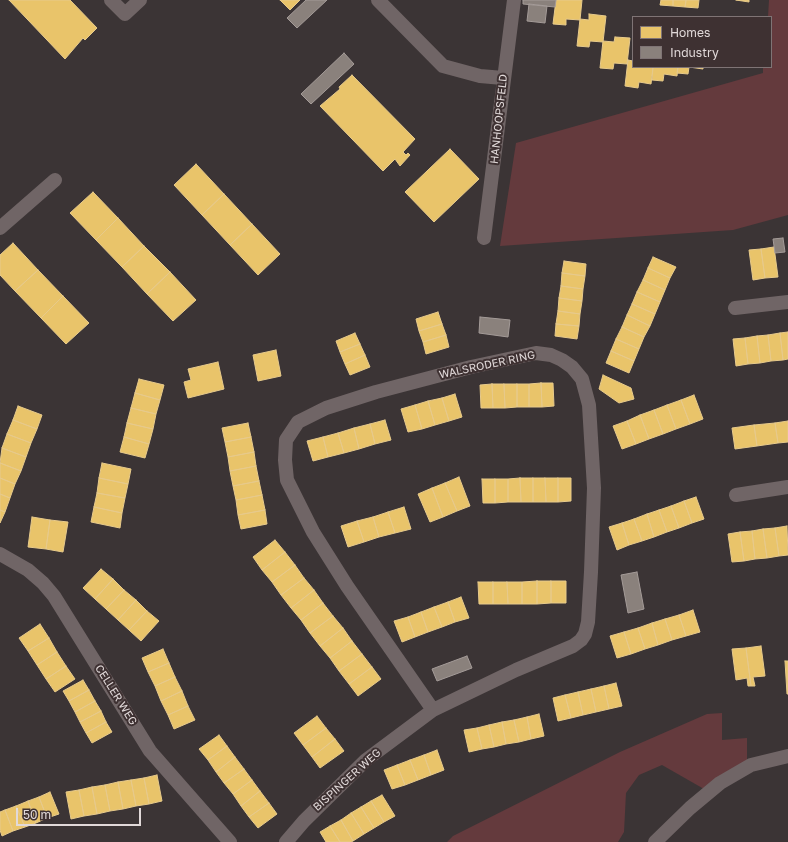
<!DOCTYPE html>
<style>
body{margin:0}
#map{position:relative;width:788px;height:842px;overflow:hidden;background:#3b3435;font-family:"Golos Text",sans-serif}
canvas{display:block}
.legend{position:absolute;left:632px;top:16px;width:140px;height:52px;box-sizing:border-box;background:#3e3132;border:1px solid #7f7475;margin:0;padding:5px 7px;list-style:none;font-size:12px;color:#e1d9d9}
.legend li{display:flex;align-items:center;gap:8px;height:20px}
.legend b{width:20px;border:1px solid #7f7475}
.scale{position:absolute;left:16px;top:808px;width:125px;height:18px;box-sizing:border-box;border:2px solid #e1d9d9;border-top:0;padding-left:5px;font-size:12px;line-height:14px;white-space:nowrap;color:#e1d9d9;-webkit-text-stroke:3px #3e3132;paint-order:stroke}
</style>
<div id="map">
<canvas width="788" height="842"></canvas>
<ul class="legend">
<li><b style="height:11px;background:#e9c46a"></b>Homes</li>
<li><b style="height:11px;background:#8a817c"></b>Industry</li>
</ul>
<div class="scale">50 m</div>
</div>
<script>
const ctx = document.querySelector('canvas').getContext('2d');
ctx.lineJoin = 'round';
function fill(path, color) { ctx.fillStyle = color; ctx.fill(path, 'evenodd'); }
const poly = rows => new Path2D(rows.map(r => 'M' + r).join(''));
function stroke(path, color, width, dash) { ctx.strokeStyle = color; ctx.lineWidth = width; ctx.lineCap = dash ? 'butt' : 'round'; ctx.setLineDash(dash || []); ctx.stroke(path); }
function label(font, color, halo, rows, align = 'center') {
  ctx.font = font + ' "Golos Text",sans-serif'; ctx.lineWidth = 4; ctx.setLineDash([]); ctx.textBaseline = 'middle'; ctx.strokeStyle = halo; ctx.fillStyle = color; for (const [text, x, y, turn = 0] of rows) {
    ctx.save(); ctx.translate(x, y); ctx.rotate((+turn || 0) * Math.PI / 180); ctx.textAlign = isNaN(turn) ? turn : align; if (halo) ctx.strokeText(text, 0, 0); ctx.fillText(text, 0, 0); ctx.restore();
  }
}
const green = poly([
 [769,0,788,0,788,215,733,230,500,246,516,143,763,73,763,67,771,67,771,17,768,17],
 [722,713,722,740,747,738,747,760,704,789,662,765,639,775,626,793,624,832,618,842,447,842,453,836,620,752,707,714]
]);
const homes = poly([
 [9,0,70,0,97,28,85,40,83,38,65,59,9,0],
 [280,0,300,0,290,10,280,0],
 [556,0,582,0,580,20,566,19,566,25,553,24,556,0],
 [661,0,673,0,673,6,660,5,661,0],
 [673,0,686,0,685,7,673,6,673,0],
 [686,0,699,0,698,8,685,7,686,0],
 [736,0,749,0,749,2,736,0],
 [589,14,606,16,603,42,590,41,589,47,577,46,580,19,589,20,589,14],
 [615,37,630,38,627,64,614,63,613,69,600,68,603,41,614,42,615,37],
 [628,60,633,61,633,67,653,67,651,84,639,82,638,88,625,86,628,60],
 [653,67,678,67,677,76,664,74,663,81,652,80,653,67],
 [678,67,703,67,703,69,689,67,688,74,677,73,678,67],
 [352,75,415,139,403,152,406,155,408,153,410,155,400,166,395,159,383,171,320,106,340,89,339,87,352,75],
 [450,149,479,179,434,222,405,192,450,149],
 [196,164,224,194,202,215,174,185,196,164],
 [93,192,118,218,96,240,70,213,93,192],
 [224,194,252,224,230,245,202,215,224,194],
 [118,218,144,246,122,267,96,240,118,218],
 [252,224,280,254,258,275,230,245,252,224],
 [13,243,38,270,15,291,0,275,0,255,13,243],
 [144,246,170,272,147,294,122,267,144,246],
 [774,247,778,277,765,278,761,249,774,247],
 [761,249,765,278,753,280,749,250,761,249],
 [653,257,676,267,670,278,648,268,653,257],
 [564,261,586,264,585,276,562,273,564,261],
 [648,268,670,278,665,290,643,280,648,268],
 [38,270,63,296,41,318,15,291,38,270],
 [170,272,196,300,173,321,147,294,170,272],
 [562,273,585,276,583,289,561,286,562,273],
 [643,280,665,290,660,302,637,292,643,280],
 [561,286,583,289,582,301,559,298,561,286],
 [637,292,660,302,655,314,632,304,637,292],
 [63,296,89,323,66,344,41,318,63,296],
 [559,298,582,301,580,314,558,311,559,298],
 [632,304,655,314,650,326,627,315,632,304],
 [558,311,580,314,579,326,556,324,558,311],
 [438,312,442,324,419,331,416,319,438,312],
 [627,315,650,326,644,337,622,327,627,315],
 [442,324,446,335,423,342,419,331,442,324],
 [556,324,579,326,577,339,555,336,556,324],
 [622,327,644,337,639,349,616,339,622,327],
 [788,332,788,359,783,360,780,333,788,332],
 [355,333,360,344,340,352,336,341,355,333],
 [780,333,783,360,771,361,768,335,780,333],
 [446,335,449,347,426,354,423,342,446,335],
 [768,335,771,361,760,363,757,336,768,335],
 [757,336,760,363,748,364,745,338,757,336],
 [745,338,748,364,736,366,733,339,745,338],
 [616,339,639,349,634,361,611,351,616,339],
 [360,344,365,355,345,364,340,352,360,344],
 [276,350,281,376,258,381,253,355,276,350],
 [611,351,634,361,629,373,606,363,611,351],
 [365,355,370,367,350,375,345,364,365,355],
 [218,362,224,389,188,398,184,382,191,380,188,369,218,362],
 [603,375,631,388,634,399,619,403,599,389,603,375],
 [139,379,164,385,160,400,135,393,139,379],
 [541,383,553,383,554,406,542,407,541,383],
 [541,383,542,407,529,407,529,384,541,383],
 [492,384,493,408,481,408,480,385,492,384],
 [492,384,504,384,505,408,493,408,492,384],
 [504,384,517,384,517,407,505,408,504,384],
 [517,384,529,384,529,407,517,407,517,384],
 [135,393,160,400,156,414,131,408,135,393],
 [455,394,462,417,449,421,442,398,455,394],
 [694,395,703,419,690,424,681,400,694,395],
 [442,398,449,421,435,425,428,401,442,398],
 [681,400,690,424,676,429,667,405,681,400],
 [428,401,435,425,422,429,415,405,428,401],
 [415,405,422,429,408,432,401,409,415,405],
 [667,405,676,429,663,434,654,410,667,405],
 [18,406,42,415,37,429,13,420,18,406],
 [131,408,156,414,153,429,127,423,131,408],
 [654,410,663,434,649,439,640,415,654,410],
 [640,415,649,439,636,444,627,421,640,415],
 [13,420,37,429,31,443,7,434,13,420],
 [385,420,391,440,375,444,370,424,385,420],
 [627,421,636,444,622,449,613,426,627,421],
 [788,421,788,442,778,443,775,423,788,421],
 [127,423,153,429,149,444,124,437,127,423],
 [248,423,251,437,225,442,222,428,248,423],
 [775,423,778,443,757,446,754,425,775,423],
 [370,424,375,444,359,449,354,428,370,424],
 [754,425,757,446,735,449,732,428,754,425],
 [354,428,359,449,344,453,338,433,354,428],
 [338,433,344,453,328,457,323,437,338,433],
 [7,434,31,443,26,457,2,448,7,434],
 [124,437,149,444,145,458,120,452,124,437],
 [251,437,254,452,228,457,225,442,251,437],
 [323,437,328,457,313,461,307,441,323,437],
 [2,448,26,457,21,471,0,463,2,448],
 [254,452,256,466,230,471,228,457,254,452],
 [0,463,21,471,15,484,0,478,0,463],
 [102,463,131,469,128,484,99,478,102,463],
 [256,466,259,481,233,486,230,471,256,466],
 [459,477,470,506,457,511,445,483,459,477],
 [0,478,15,484,10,498,0,494,0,478],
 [99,478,128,484,125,498,97,493,99,478],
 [520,478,521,502,508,502,508,479,520,478],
 [520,478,533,478,533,502,521,502,520,478],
 [533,478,545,478,546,502,533,502,533,478],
 [545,478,558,478,558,502,546,502,545,478],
 [558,478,571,478,571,501,558,502,558,478],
 [482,479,495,479,495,503,483,503,482,479],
 [495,479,508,479,508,502,495,503,495,479],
 [259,481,262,495,236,500,233,486,259,481],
 [445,483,457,511,443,517,432,488,445,483],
 [432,488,443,517,430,522,418,494,432,488],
 [97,493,125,498,122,513,94,507,97,493],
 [0,494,10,498,5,512,0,510,0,494],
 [262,495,265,510,238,515,236,500,262,495],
 [696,497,704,519,692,523,684,501,696,497],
 [684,501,692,523,679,528,671,506,684,501],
 [671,506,679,528,667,532,659,510,671,506],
 [94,507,122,513,120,528,91,522,94,507],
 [404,507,411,529,395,533,388,512,404,507],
 [0,510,5,512,0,523,0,510],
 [265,510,267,524,241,529,238,515,265,510],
 [659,510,667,532,654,537,647,514,659,510],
 [388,512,395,533,379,537,373,517,388,512],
 [647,514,654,537,642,541,634,519,647,514],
 [32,517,50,520,46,549,28,547,32,517],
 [373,517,379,537,364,542,357,521,373,517],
 [634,519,642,541,629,545,622,523,634,519],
 [50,520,68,522,63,552,46,549,50,520],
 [357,521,364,542,348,547,341,526,357,521],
 [622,523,629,545,617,550,609,527,622,523],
 [787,526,788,555,779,556,775,528,787,526],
 [775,528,779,556,767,558,763,529,775,528],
 [763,529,767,558,755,559,752,531,763,529],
 [752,531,755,559,744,561,740,532,752,531],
 [740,532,744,561,732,562,728,534,740,532],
 [275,540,285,552,262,570,253,557,275,540],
 [285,552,295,565,272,582,262,570,285,552],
 [295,565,304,578,281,595,272,582,295,565],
 [101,569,113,579,95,599,83,588,101,569],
 [304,578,314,590,291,608,281,595,304,578],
 [113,579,124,590,106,609,95,599,113,579],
 [537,581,537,604,522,604,522,582,537,581],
 [537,581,551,581,551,603,537,604,537,581],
 [551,581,566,581,566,603,551,603,551,581],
 [478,582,493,582,493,604,479,604,478,582],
 [493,582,507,582,508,604,493,604,493,582],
 [507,582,522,582,522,604,508,604,507,582],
 [124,590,136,600,118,620,106,609,124,590],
 [314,590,323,603,301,620,291,608,314,590],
 [461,597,469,618,455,622,448,602,461,597],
 [136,600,147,611,129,630,118,620,136,600],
 [448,602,455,622,442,627,434,607,448,602],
 [323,603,333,616,310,633,301,620,323,603],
 [434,607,442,627,428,632,421,612,434,607],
 [693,610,700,632,686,636,679,615,693,610],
 [147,611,159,621,141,641,129,630,147,611],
 [421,612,428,632,415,637,408,617,421,612],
 [679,615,686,636,672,640,665,619,679,615],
 [333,616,343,628,320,646,310,633,333,616],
 [408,617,415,637,402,642,394,621,408,617],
 [665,619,672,640,658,645,652,623,665,619],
 [652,623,658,645,645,649,638,628,652,623],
 [40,624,49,638,28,651,19,638,40,624],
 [343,628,352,641,330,658,320,646,343,628],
 [638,628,645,649,631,654,624,632,638,628],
 [624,632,631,654,617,658,610,636,624,632],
 [49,638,57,652,37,665,28,651,49,638],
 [352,641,362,654,339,671,330,658,352,641],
 [761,646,765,676,753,677,755,686,751,686,746,648,761,646],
 [746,648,751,686,748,686,747,678,736,680,732,649,746,648],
 [163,649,169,663,148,672,142,658,163,649],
 [57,652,66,666,46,679,37,665,57,652],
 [362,654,372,667,349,684,339,671,362,654],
 [785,661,788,661,788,694,787,694,785,661],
 [169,663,175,677,155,686,148,672,169,663],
 [66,666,75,679,55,692,46,679,66,666],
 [372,667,381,679,358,696,349,684,372,667],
 [175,677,182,691,161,701,155,686,175,677],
 [83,680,89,690,69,701,63,691,83,680],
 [616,683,622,706,609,709,604,686,616,683],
 [604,686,609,709,596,712,591,689,604,686],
 [591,689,596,712,583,715,578,692,591,689],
 [89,690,95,701,75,712,69,701,89,690],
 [182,691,188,706,168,715,161,701,182,691],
 [578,692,583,715,571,718,565,695,578,692],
 [565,695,571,718,558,721,553,698,565,695],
 [95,701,101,711,80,722,75,712,95,701],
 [188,706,195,720,174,729,168,715,188,706],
 [101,711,106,722,86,733,80,722,101,711],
 [539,714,544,736,531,739,527,717,539,714],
 [317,716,326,728,303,745,294,733,317,716],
 [527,717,531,739,519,742,514,720,527,717],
 [514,720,519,742,506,744,502,722,514,720],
 [106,722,112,732,92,743,86,733,106,722],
 [502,722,506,744,494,747,489,725,502,722],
 [489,725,494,747,482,749,477,728,489,725],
 [326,728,335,739,312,757,303,745,326,728],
 [477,728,482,749,469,752,464,730,477,728],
 [219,735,227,746,208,760,199,749,219,735],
 [335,739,344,751,320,768,312,757,335,739],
 [227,746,235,757,216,772,208,760,227,746],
 [437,750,444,770,431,775,424,755,437,750],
 [424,755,431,775,418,780,410,760,424,755],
 [235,757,244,769,224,783,216,772,235,757],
 [410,760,418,780,405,785,397,765,410,760],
 [397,765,405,785,392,789,384,770,397,765],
 [244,769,252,780,233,794,224,783,244,769],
 [157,775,162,801,149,804,144,778,157,775],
 [144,778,149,804,136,806,131,780,144,778],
 [131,780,136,806,123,809,118,782,131,780],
 [252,780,260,791,241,806,233,794,252,780],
 [118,782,123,809,110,811,105,785,118,782],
 [105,785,110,811,97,814,92,787,105,785],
 [92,787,97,814,84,816,79,790,92,787],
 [79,790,84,816,71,819,66,792,79,790],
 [260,791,269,803,249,817,241,806,260,791],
 [50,792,59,814,47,818,39,797,50,792],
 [382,795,395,816,384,822,371,801,382,795],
 [39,797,47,818,36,823,28,801,39,797],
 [28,801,36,823,25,827,16,806,28,801],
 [371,801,384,822,374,828,361,807,371,801],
 [269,803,277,814,258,828,249,817,269,803],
 [16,806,25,827,13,831,5,810,16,806],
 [361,807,374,828,364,834,351,813,361,807],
 [5,810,13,831,2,836,0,830,0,812,5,810],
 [351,813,364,834,353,841,341,820,351,813],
 [341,820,353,841,351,842,340,842,330,826,341,820],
 [330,826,340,842,326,842,320,832,330,826]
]);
const industry = poly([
 [306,0,327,0,297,28,287,18,306,0],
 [523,0,556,0,555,7,523,4,523,0],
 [529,4,547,6,545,23,527,21,529,4],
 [344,53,354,64,311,104,301,94,344,53],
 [783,238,785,252,775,253,773,239,783,238],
 [480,317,510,320,508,337,479,333,480,317],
 [637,572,644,609,628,613,621,575,637,572],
 [467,656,472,668,437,681,432,669,467,656]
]);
const minor = poly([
 [111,0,125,14,140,0],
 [378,0,443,66,480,76,503,78],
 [0,228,55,180],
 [484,238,514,0],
 [735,308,788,302],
 [736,495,788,487],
 [0,554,28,570,43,583,54,596,150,751,230,842],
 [286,842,304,821,366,760,433,710,516,670,573,646,581,640,585,634,588,622,591,572,594,488,589,405,582,379,572,367,562,360,551,355,536,353,471,367,376,392,326,408,298,422,286,440,285,460,287,480,313,532,347,586,433,710],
 [655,842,690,808,720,783,751,765,788,756]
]);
const streetNames = [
 ["HANHOOPSFELD",499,119,-84],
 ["WALSRODER RING",487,365,-12],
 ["CELLER WEG",116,695,58],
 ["BISPINGER WEG",347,780,-42]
];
fill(green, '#643a3d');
fill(homes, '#e9c46a');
stroke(homes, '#e7ca8b', 1);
fill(industry, '#8a817c');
stroke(industry, '#a49b98', 1);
stroke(minor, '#706566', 14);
label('11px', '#e1d9d9', '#3e3132', streetNames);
</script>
